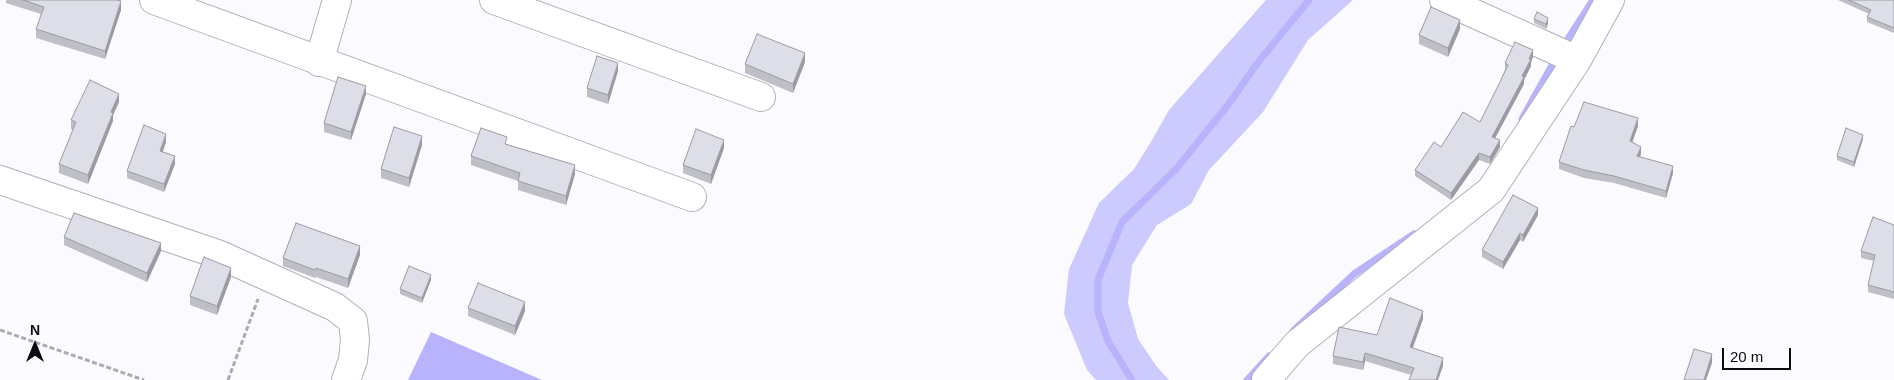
<!DOCTYPE html>
<style>
body{margin:0}
#map{position:relative;width:1894px;height:380px;overflow:hidden;background:#fafaff;font-family:Helvetica,sans-serif}
canvas{display:block}
.north{position:absolute;left:10px;top:320px;width:50px;height:50px;-webkit-text-stroke:4px #fafaff;paint-order:stroke;rotate:0deg;font-size:14px;font-weight:700;line-height:20px;text-align:center;color:#0c0c0f}
.north::after{content:'';display:block;margin:auto;width:18px;height:22px;background:#0c0c0f;clip-path:polygon(50% 0,100% 100%,50% 72%,0 100%)}
.scale{position:absolute;left:1722px;top:348px;width:69px;height:22px;box-sizing:border-box;border:2px solid #0c0c0f;border-top:0;padding-left:6px;font-size:15px;line-height:18px;white-space:nowrap;color:#0c0c0f;-webkit-text-stroke:4px #fafaff;paint-order:stroke}
</style>
<div id="map">
<canvas width="1894" height="380"></canvas>
<div class="north">N</div>
<div class="scale">20 m</div>
</div>
<script>
const ctx = document.querySelector('canvas').getContext('2d');
ctx.lineJoin = 'round';
function fill(path, color) { ctx.fillStyle = color; ctx.fill(path, 'evenodd'); }
const poly = rows => new Path2D(rows.map(r => 'M' + r).join(''));
function stroke(path, color, width, dash) { ctx.strokeStyle = color; ctx.lineWidth = width; ctx.lineCap = dash ? 'butt' : 'round'; ctx.setLineDash(dash || []); ctx.stroke(path); }
const green = poly([
 [1266,0,1353,0,1308,40,1263,112,1209,170,1191,204,1157,225,1132,265,1128,303,1138,339,1157,367,1169,380,1096,380,1087,370,1064,314,1069,269,1099,203,1134,169,1152,140,1169,110]
]);
const water = poly([
 [431,332,542,380,408,380]
]);
const stream = poly([
 [1568,39,1593,0],
 [1522,119,1551,67],
 [1294,330,1354,274,1414,234],
 [1132,380,1108,341,1098,312,1098,280,1122,222,1177,168,1228,105,1256,65,1309,0],
 [1247,380,1269,356]
]);
const path = poly([
 [0,330,144,380],
 [228,380,258,299]
]);
const minor = poly([
 [154,0,692,197],
 [494,0,761,97],
 [1577,60,1610,0],
 [319,62,337,0],
 [0,180,220,255,335,307,353,321,355,340,353,360,346,380],
 [1266,380,1297,344,1491,190,1577,60,1444,0]
]);
const wall = poly([
 [6,0,117,0,121,10,105,59,36,38,36,29,41,14,6,3],
 [1838,0,1894,0,1894,33,1867,22,1867,17,1869,14],
 [1534,19,1548,23,1546,29,1534,23],
 [1460,29,1448,57,1419,44,1419,35],
 [1533,57,1531,62,1531,66,1524,80,1524,84,1495,138,1500,147,1490,164,1479,160,1451,200,1415,176,1415,170,1441,147,1480,122,1499,84,1505,70,1505,63],
 [805,62,793,93,745,73,745,64],
 [618,71,608,104,587,97,587,88],
 [366,94,351,140,324,132,324,123],
 [119,102,113,115,113,121,88,184,59,173,59,164,73,130,71,129,71,120],
 [1638,126,1632,142,1641,154,1640,157,1673,173,1666,198,1614,183,1584,178,1559,169,1559,162,1574,127],
 [1863,139,1854,167,1837,160,1837,156],
 [166,142,163,152,175,164,164,192,127,178,127,171],
 [507,144,575,174,566,205,518,190,518,181,471,165,471,156],
 [422,145,409,187,381,178,381,169],
 [724,148,711,184,683,173,683,165],
 [1538,215,1523,242,1520,240,1503,269,1482,257,1482,250],
 [1894,225,1894,299,1868,292,1868,285,1874,261,1861,258,1861,251],
 [64,237,161,251,147,282,64,245],
 [360,255,348,288,316,277,315,278,283,266,283,258],
 [231,277,217,315,190,305,190,296],
 [431,280,422,303,400,294,400,289],
 [468,308,525,311,515,335,468,316],
 [1423,319,1413,348,1443,366,1411,375,1365,361,1363,370,1333,364,1333,356,1377,335]
]);
const shadedWall = poly([
 [121,1,121,10,105,59,105,51],
 [1548,18,1548,23,1546,29,1546,24],
 [1460,20,1460,29,1448,57,1448,48],
 [1533,50,1533,57,1531,62,1531,66,1524,80,1524,84,1492,144,1492,137,1522,76],
 [805,53,805,62,793,93,793,84],
 [618,63,618,71,608,104,608,95],
 [366,86,366,94,351,140,351,132],
 [119,94,119,102,113,115,113,121,88,184,88,175,111,112],
 [1638,118,1638,126,1630,149,1630,141],
 [166,134,166,142,160,159,160,151],
 [1863,135,1863,139,1854,167,1854,162],
 [422,136,422,145,409,187,409,178],
 [724,140,724,148,711,184,711,175],
 [1500,140,1500,147,1490,164,1490,157],
 [1641,147,1641,154,1637,163,1637,156],
 [1479,153,1479,160,1451,200,1451,193],
 [175,156,175,164,164,192,164,184],
 [575,165,575,174,566,205,566,196],
 [1673,166,1673,173,1666,198,1666,191],
 [1538,208,1538,215,1523,242,1523,235],
 [1520,233,1520,240,1503,269,1503,262],
 [161,243,161,251,147,282,147,273],
 [360,246,360,255,348,288,348,279],
 [231,268,231,277,217,315,217,306],
 [431,275,431,280,422,303,422,298],
 [525,302,525,311,515,335,515,326],
 [1423,311,1423,319,1410,355,1410,347],
 [1365,353,1365,361,1363,370,1363,362],
 [1712,354,1712,363,1706,380,1704,380],
 [1443,358,1443,366,1438,380,1436,380]
]);
const building = poly([
 [23,0,117,0,121,1,105,51,36,29,44,7,23,0],
 [1849,0,1894,0,1894,28,1867,17,1871,10,1849,0],
 [1431,7,1460,20,1448,48,1419,35,1431,7],
 [1537,12,1548,18,1546,24,1534,19,1537,12],
 [757,34,805,53,793,84,745,64,757,34],
 [1515,42,1533,50,1529,59,1531,59,1522,76,1524,77,1492,137,1500,140,1490,157,1479,153,1451,193,1415,170,1434,142,1441,147,1463,112,1480,122,1499,84,1508,65,1505,63,1515,42],
 [597,56,618,63,608,95,587,88,597,56],
 [338,77,366,86,351,132,324,123,338,77],
 [90,80,119,94,111,112,113,113,88,175,59,164,76,122,71,120,90,80],
 [1584,102,1638,118,1630,141,1641,147,1637,156,1673,166,1666,191,1614,176,1584,170,1559,162,1571,126,1574,127,1584,102],
 [144,125,166,134,160,151,175,156,164,184,127,171,144,125],
 [394,127,422,136,409,178,381,169,394,127],
 [481,128,507,137,505,144,575,165,566,196,518,181,520,173,471,156,481,128],
 [1846,128,1863,135,1854,162,1837,156,1846,128],
 [696,129,724,140,711,175,683,165,696,129],
 [1513,195,1538,208,1523,235,1520,233,1503,262,1482,250,1513,195],
 [74,213,161,243,147,273,64,237,74,213],
 [1873,217,1894,225,1894,292,1868,285,1875,255,1861,251,1873,217],
 [296,223,360,246,348,279,316,268,315,270,283,258,296,223],
 [204,257,231,268,217,306,190,296,204,257],
 [409,266,431,275,422,298,400,289,409,266],
 [478,283,525,302,515,326,468,308,478,283],
 [1390,298,1423,311,1410,347,1443,358,1436,380,1409,380,1414,368,1365,353,1363,362,1333,356,1339,327,1377,335,1390,298],
 [1694,349,1712,354,1704,380,1684,380,1694,349]
]);
fill(green, '#cdcafd');
fill(water, '#b9b3fb');
stroke(stream, '#b9b3fb', 7);
stroke(minor, '#b1b0bb', 30);
stroke(path, '#acacb0', 3, [5, 2.5]);
stroke(minor, '#fff', 28);
fill(wall, '#bfbfc8');
fill(shadedWall, '#9b9ba3');
fill(building, '#dedee9');
stroke(building, '#9b9ba3', 1);
</script>
